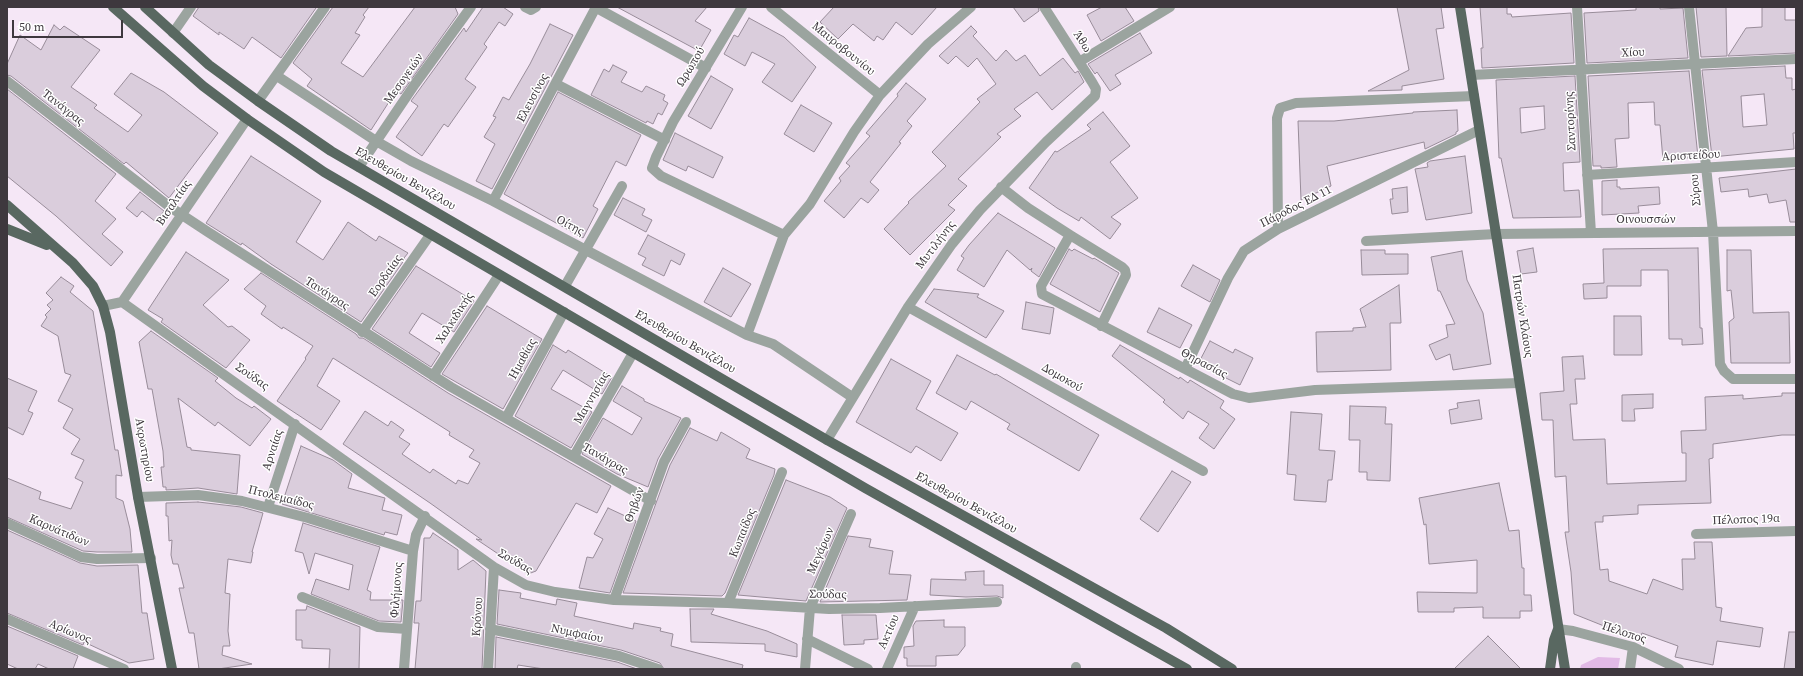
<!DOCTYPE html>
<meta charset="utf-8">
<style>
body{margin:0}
#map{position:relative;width:1803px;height:676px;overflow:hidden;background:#f5e7f6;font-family:"Source Serif 4",serif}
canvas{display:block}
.frame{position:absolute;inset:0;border:8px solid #3e383e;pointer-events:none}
.scale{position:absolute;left:12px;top:20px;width:111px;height:18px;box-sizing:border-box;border:2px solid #3e383e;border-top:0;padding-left:5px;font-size:12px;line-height:14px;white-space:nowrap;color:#3e383e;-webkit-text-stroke:3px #fff;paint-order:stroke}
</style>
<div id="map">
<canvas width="1803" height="676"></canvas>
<div class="frame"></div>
<div class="scale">50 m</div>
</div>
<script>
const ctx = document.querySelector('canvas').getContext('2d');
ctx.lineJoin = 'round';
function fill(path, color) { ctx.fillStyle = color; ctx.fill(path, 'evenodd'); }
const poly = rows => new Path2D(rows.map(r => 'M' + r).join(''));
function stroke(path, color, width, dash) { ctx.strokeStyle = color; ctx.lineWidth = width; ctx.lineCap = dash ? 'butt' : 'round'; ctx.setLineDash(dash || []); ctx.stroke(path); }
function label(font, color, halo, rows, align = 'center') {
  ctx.font = font + ' "Source Serif 4",serif'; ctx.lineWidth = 3; ctx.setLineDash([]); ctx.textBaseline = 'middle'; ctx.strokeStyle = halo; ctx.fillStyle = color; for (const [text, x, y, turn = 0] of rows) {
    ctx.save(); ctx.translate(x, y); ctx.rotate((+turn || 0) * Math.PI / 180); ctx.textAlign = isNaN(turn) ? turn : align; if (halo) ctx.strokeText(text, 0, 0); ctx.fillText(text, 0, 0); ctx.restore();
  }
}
const green = poly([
 [1598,657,1620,658,1618,669,1580,669,1581,665]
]);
const building = poly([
 [199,7,314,7,316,8,281,58,252,37,244,49,219,32,219,35,193,16,199,7],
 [333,7,369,7,363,15,365,17,355,33,360,35,341,63,363,77,415,7,455,7,458,14,401,94,396,91,371,130,307,86,312,79,293,63,333,7],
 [483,7,503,7,513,14,505,26,499,22,484,44,487,47,465,79,476,87,448,127,444,124,422,156,396,137,418,106,411,101,464,28,466,32,483,7],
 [617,7,707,7,695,21,711,30,699,51,617,7],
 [834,7,937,7,912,35,896,22,883,40,877,36,874,41,853,24,838,39,820,22,834,7],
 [1013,7,1038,7,1039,11,1024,22,1013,7],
 [1102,7,1125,7,1134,21,1101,41,1087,15,1102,7],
 [1397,7,1441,7,1444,28,1436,29,1444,79,1402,86,1402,90,1368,91,1409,70,1397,7],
 [1480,7,1507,7,1507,14,1511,14,1512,17,1571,13,1574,63,1482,68,1481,48,1483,48,1480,7],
 [1636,7,1660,7,1660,9,1683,8,1688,58,1587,63,1584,13,1636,10,1636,7],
 [1696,7,1726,7,1727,56,1701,57,1696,7],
 [1762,7,1785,7,1785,20,1796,20,1796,53,1728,56,1746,28,1762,27,1762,7],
 [749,18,784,37,816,67,792,102,762,82,775,64,752,52,745,66,724,54,734,35,738,37,749,18],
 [550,24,573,35,492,189,476,181,495,144,484,137,496,117,493,116,503,97,509,100,530,64,550,24],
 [54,25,60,30,64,26,100,50,71,87,97,105,94,108,128,132,142,115,114,94,131,73,164,92,218,133,169,198,126,162,124,164,11,76,7,75,7,64,20,35,41,50,54,25],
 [971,26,977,32,973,36,996,61,1006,50,1016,61,1025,55,1040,76,1063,58,1075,73,1078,71,1084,82,1052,110,1037,92,1014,109,1021,116,997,134,1001,137,958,179,967,186,948,205,955,210,910,255,884,229,909,203,908,202,946,166,932,152,980,102,977,99,996,84,977,58,968,67,956,56,948,64,939,56,971,26],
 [1140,33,1152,53,1115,75,1121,84,1110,91,1097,72,1095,74,1088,64,1140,33],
 [613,65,627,72,621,82,642,92,646,86,665,95,663,100,668,103,662,115,658,113,653,124,647,121,646,123,591,95,604,69,609,72,613,65],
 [1785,66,1786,78,1792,78,1792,90,1796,89,1796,133,1793,133,1794,149,1712,157,1702,70,1785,66],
 [1764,94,1767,125,1743,127,1741,96,1764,94],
 [1689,71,1698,157,1663,160,1660,125,1655,125,1654,102,1628,103,1629,138,1615,139,1617,167,1601,168,1601,166,1593,166,1588,76,1689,71],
 [711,76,733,89,711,129,688,116,711,76],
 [1575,76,1580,162,1563,163,1564,191,1579,190,1581,217,1513,218,1501,158,1499,158,1496,80,1575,76],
 [1544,106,1545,129,1521,133,1520,108,1544,106],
 [906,83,926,99,907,121,912,126,899,142,901,143,870,182,879,190,868,203,861,198,844,218,824,201,841,181,839,178,850,166,846,163,870,136,866,133,898,96,897,94,906,83],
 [7,89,116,174,95,201,116,219,102,234,123,252,111,266,56,216,7,176,7,89],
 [558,92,641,135,626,166,616,161,593,206,598,209,583,238,504,194,558,92],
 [801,105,832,123,814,152,784,134,801,105],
 [1457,110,1458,131,1456,132,1456,134,1425,149,1424,142,1327,166,1331,186,1301,200,1298,121,1334,121,1413,113,1413,112,1457,110],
 [1103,112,1130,146,1110,162,1138,198,1111,217,1121,224,1110,239,1081,217,1079,221,1057,208,1029,188,1055,151,1057,152,1091,129,1087,125,1103,112],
 [675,133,723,157,713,178,688,166,686,171,663,160,675,133],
 [251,156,321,201,296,242,323,260,348,222,376,241,379,236,408,253,404,258,405,259,361,322,271,264,242,243,241,245,206,223,251,156],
 [1465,156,1472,213,1426,220,1415,169,1428,167,1427,163,1430,161,1465,156],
 [1796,169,1796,222,1790,222,1786,200,1769,203,1767,194,1749,197,1748,189,1721,192,1719,178,1796,169],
 [1617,180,1617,187,1620,187,1620,189,1659,187,1660,204,1638,206,1639,213,1602,215,1602,181,1617,180],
 [1407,187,1408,212,1392,214,1390,199,1393,199,1392,189,1407,187],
 [140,192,164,211,156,222,142,211,137,217,126,208,140,192],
 [623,198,645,209,642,215,652,220,646,232,614,215,623,198],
 [998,213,1055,248,1039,277,1031,271,1032,268,1030,270,1007,250,984,287,957,270,964,258,961,256,969,245,998,213],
 [648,235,685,254,680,265,671,260,664,276,642,265,646,258,638,254,648,235],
 [1533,248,1537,272,1521,274,1517,251,1533,248],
 [1698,248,1700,328,1702,328,1703,344,1682,345,1682,339,1669,339,1668,270,1641,270,1641,286,1607,286,1607,298,1584,299,1583,284,1604,283,1603,249,1698,248],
 [1069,249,1072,251,1074,249,1093,259,1094,258,1119,273,1100,312,1050,284,1069,249],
 [1361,250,1385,250,1385,254,1408,254,1408,274,1362,275,1361,250],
 [1727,250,1751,250,1753,313,1789,312,1790,363,1731,363,1729,322,1734,318,1731,290,1727,291,1727,250],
 [1462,251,1467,280,1483,313,1491,364,1453,370,1450,354,1436,360,1429,345,1448,337,1446,325,1455,324,1440,291,1438,291,1431,257,1462,251],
 [186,252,229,280,203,305,228,327,232,326,250,340,226,368,161,322,163,319,148,310,186,252],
 [1193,265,1220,280,1210,302,1181,286,1193,265],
 [416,266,474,301,454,332,422,313,409,333,440,353,431,367,372,329,416,266],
 [723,268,751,284,731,317,704,302,723,268],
 [261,273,356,334,359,338,363,338,448,393,611,486,597,513,576,503,536,571,528,574,476,539,482,540,430,503,343,444,365,411,388,426,391,421,404,430,399,437,410,444,402,454,430,473,433,469,456,484,458,480,468,484,480,463,469,457,474,450,449,435,450,432,333,358,317,386,340,401,321,430,277,401,306,359,305,358,313,346,283,327,282,329,261,314,266,306,244,289,261,273],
 [61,277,74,286,70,292,93,311,115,450,118,450,122,476,116,475,116,498,123,501,130,529,132,552,97,552,83,551,7,517,7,478,41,492,39,499,71,509,83,482,75,478,84,460,71,454,80,439,63,428,73,409,58,401,71,375,65,373,58,336,41,326,47,317,45,315,51,309,47,305,53,300,46,293,61,277],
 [1399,285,1401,323,1390,323,1391,370,1317,372,1316,332,1353,331,1353,328,1366,327,1360,309,1399,285],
 [934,289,979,294,977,297,1004,311,986,338,925,302,934,289],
 [1026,302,1054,308,1050,334,1022,329,1026,302],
 [487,306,542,339,503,409,442,374,487,306],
 [1159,308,1192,325,1180,348,1147,332,1159,308],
 [1614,316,1641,316,1642,355,1614,355,1614,316],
 [151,331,218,378,215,381,236,398,252,408,254,406,271,419,250,446,218,422,215,426,178,398,187,447,191,448,191,450,240,455,237,494,198,488,166,490,166,487,163,487,161,467,164,467,163,451,152,389,148,389,139,342,151,331],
 [1210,341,1233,353,1235,349,1253,358,1240,385,1198,364,1210,341],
 [553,345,566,353,568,350,612,377,602,394,563,370,551,389,592,412,571,448,515,416,553,345],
 [1120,345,1179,379,1180,377,1188,383,1190,380,1224,401,1220,408,1235,419,1214,449,1199,438,1209,424,1188,411,1183,419,1163,402,1165,400,1112,356,1120,345],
 [957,355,995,375,996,374,1099,435,1079,471,1007,429,1010,424,971,401,966,410,936,393,957,355],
 [1583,356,1585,379,1575,379,1577,404,1570,404,1573,440,1605,439,1607,484,1686,481,1686,453,1682,453,1681,431,1706,430,1705,397,1743,395,1743,399,1782,396,1782,393,1796,393,1796,435,1782,435,1713,444,1713,458,1709,459,1711,503,1638,505,1638,514,1603,516,1603,522,1595,522,1600,570,1608,569,1609,581,1647,594,1653,579,1683,590,1682,559,1695,559,1694,542,1712,542,1716,607,1722,608,1720,621,1763,628,1760,647,1717,641,1713,665,1675,657,1678,646,1642,633,1639,640,1574,614,1571,572,1565,532,1569,532,1566,476,1555,477,1553,420,1542,420,1540,393,1564,391,1562,357,1583,356],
 [891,359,931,381,916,409,958,433,941,461,916,446,911,453,856,422,891,359],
 [7,378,37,391,28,411,33,413,23,435,7,427,7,378],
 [622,386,644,399,644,401,681,418,658,459,648,487,617,474,582,454,603,418,632,435,642,418,613,401,622,386],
 [1653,394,1653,408,1634,409,1635,421,1622,421,1622,395,1653,394],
 [1479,400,1482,419,1451,424,1449,410,1458,408,1457,403,1479,400],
 [1350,406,1386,407,1385,424,1392,424,1390,481,1367,480,1367,472,1359,472,1360,440,1349,440,1350,406],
 [1291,412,1322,414,1319,450,1335,451,1332,480,1328,480,1326,502,1294,500,1296,475,1287,474,1291,412],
 [690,428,717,441,721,432,750,449,746,458,775,469,774,475,725,593,722,596,623,593,670,465,690,428],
 [301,446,333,460,352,474,348,488,385,498,382,510,402,515,397,535,385,532,384,535,282,504,301,446],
 [1172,471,1191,482,1158,532,1140,519,1172,471],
 [786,480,830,497,847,508,806,601,738,595,786,480],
 [1499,483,1509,531,1519,530,1522,568,1524,568,1524,595,1531,595,1532,611,1520,611,1520,618,1483,618,1483,607,1454,608,1454,612,1418,612,1417,592,1477,593,1477,560,1429,564,1426,524,1424,525,1419,498,1499,483],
 [198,502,241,507,263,513,252,552,253,552,251,563,228,559,225,593,230,594,228,631,230,646,223,646,222,655,252,664,218,669,199,669,194,633,189,633,179,588,184,588,178,564,173,564,171,555,172,540,169,541,168,516,166,516,166,503,198,502],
 [608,508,636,521,610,593,579,588,587,557,593,558,603,539,594,534,608,508],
 [303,523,380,547,367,590,371,592,370,600,403,600,401,622,379,621,311,594,316,579,349,590,353,565,315,553,309,574,303,553,295,551,303,523],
 [7,530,80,563,97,566,138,565,142,613,147,613,154,659,129,663,84,642,83,645,7,613,7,530],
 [433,533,458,550,458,570,473,560,486,571,482,669,415,669,419,623,414,623,416,601,421,601,424,538,430,538,433,533],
 [848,536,871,539,869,547,893,551,889,574,911,575,907,600,820,602,848,536],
 [984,571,984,585,1003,585,1003,598,997,596,966,597,930,595,931,579,966,580,965,572,984,571],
 [499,590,521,593,520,598,556,605,557,599,577,603,574,616,633,629,634,623,661,628,660,631,673,634,671,646,743,665,742,669,664,669,660,663,621,650,497,624,499,590],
 [307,606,360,627,359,669,329,669,330,649,302,648,302,640,296,640,296,610,306,610,307,606],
 [690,609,714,609,711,614,767,631,797,644,797,657,765,651,765,644,691,642,690,609],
 [842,615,876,615,878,639,864,640,864,644,844,645,842,615],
 [944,620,944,627,965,627,965,646,958,655,936,656,936,666,907,666,907,658,904,658,904,647,914,646,913,626,916,621,944,620],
 [7,626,78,656,73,669,49,669,38,664,35,669,18,669,7,664,7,626],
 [1789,632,1796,632,1796,669,1784,669,1789,632],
 [1488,636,1521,669,1454,669,1488,636],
 [496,637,617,662,637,669,544,669,518,665,517,669,495,669,496,637]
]);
const minor = poly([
 [525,7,531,10,536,7],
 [595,7,706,68],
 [742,7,673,122,656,157,652,168,661,176,784,235],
 [771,7,880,95],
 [1577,7,1591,233],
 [1689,7,1713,232,1720,364,1724,371,1733,379,1796,379],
 [173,33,191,7],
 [1079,62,1170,7],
 [1471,75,1796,59],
 [277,76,376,141,411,161,493,201,747,335,773,344,852,397],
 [7,81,170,207,208,232,451,387,651,501],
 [556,84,665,140],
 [258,101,325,7],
 [359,167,415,84,471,7],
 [1587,175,1796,162],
 [1001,187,1028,208,1070,235,1041,286,1042,294,1233,394,1249,398,1315,390,1519,383],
 [493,201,596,7],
 [1278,229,1277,118,1280,108,1296,103,1474,96],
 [1070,235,1122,267,1125,270,1126,275,1101,326],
 [1366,241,1496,234,1796,231],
 [565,286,622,186],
 [122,302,247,119],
 [103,306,122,302,494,567,526,585,555,592,614,600,728,603,829,609,880,608,997,602],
 [908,307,1203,471],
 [362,332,430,235],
 [747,335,784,235,810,204,854,132,880,95,928,44,971,7],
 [1185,369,1228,278,1244,251,1278,229,1479,130],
 [433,376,499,275],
 [506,418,564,312],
 [827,440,908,307,952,244,980,210,1046,142,1095,96,1096,89,1092,82,1044,7],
 [574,456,633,353],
 [138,497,198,495,242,501,308,518,413,551],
 [268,507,295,424],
 [7,523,81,557,97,559,151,558],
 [1696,534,1796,531],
 [302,597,378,627,407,629],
 [614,600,664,462,686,422],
 [728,603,782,472],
 [7,619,124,669],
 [490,629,619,656,658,669],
 [1558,629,1573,631,1633,647,1679,669],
 [807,639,868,669],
 [1076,667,1076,669],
 [404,669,413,551,416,535,425,516],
 [488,669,494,567],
 [805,669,810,608,851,514],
 [887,669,915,606],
 [1630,669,1633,647]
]);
const major = poly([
 [113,7,203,86,247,119,324,172,865,488,1187,669],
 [145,7,209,65,258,101,331,151,827,440,1166,628,1232,669],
 [1460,7,1565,669],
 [7,205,73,263,93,286,103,306,110,332,138,497,172,669],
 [7,229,47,245],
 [1550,669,1554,640,1558,629]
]);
const streetNames = [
 ["Άθω",1082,42,57],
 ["Μαυροβουνίου",843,49,39],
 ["Χίου",1633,53,-3],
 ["Ωρωπού",691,67,-59],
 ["Μεσογειών",404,79,-55],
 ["Ελευσίνος",533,98,-62],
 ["Τανάγρας",63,108,38],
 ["Σαντορίνης",1571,121,-93],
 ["Αριστείδου",1691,156,-3],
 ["Ελευθερίου Βενιζέλου",405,179,30],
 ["Σύρου",1696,190,-95],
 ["Βισαλτίας",174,203,-56],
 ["Πάροδος ΕΔ 11",1296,207,-27],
 ["Οινουσσών",1646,220],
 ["Οίτης",570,226,28],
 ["Μυτιλήνης",936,245,-53],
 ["Εορδαίας",386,276,-55],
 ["Τανάγρας",327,294,33],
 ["Πατρών Κλάους",1522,316,81],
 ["Χαλκιδικής",455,318,-57],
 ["Ελευθερίου Βενιζέλου",685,342,30],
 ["Ημαθίας",523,359,-61],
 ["Θηρασίας",1204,364,28],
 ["Σούδας",252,377,35],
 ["Δομοκού",1062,378,30],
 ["Μαγνησίας",592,398,-60],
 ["Ακρωτηρίου",144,450,80],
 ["Αρναίας",273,450,-72],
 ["Τανάγρας",605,459,30],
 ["Πτολεμαίδος",281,498,14],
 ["Ελευθερίου Βενιζέλου",966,503,29],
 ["Θηβών",635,505,-70],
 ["Πέλοπος 19α",1746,520,-2],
 ["Καρυάτιδων",59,531,23],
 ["Κωπαίδος",743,533,-68],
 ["Μεγάρων",821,551,-66],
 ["Σούδας",515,562,30],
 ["Φιλήμονος",397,590,-86],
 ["Σούδας",828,595,1],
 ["Κρόνου",478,617,-86],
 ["Αρίωνος",70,632,23],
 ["Ακτίου",889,632,-66],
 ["Πέλοπος",1624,633,18],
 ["Νυμφαίου",577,634,12]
];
fill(green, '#e2bae6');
fill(building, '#dacddc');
stroke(building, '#988c99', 1);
stroke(minor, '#9ba49f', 10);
stroke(major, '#596861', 10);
label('12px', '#3e383e', '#fff', streetNames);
</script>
